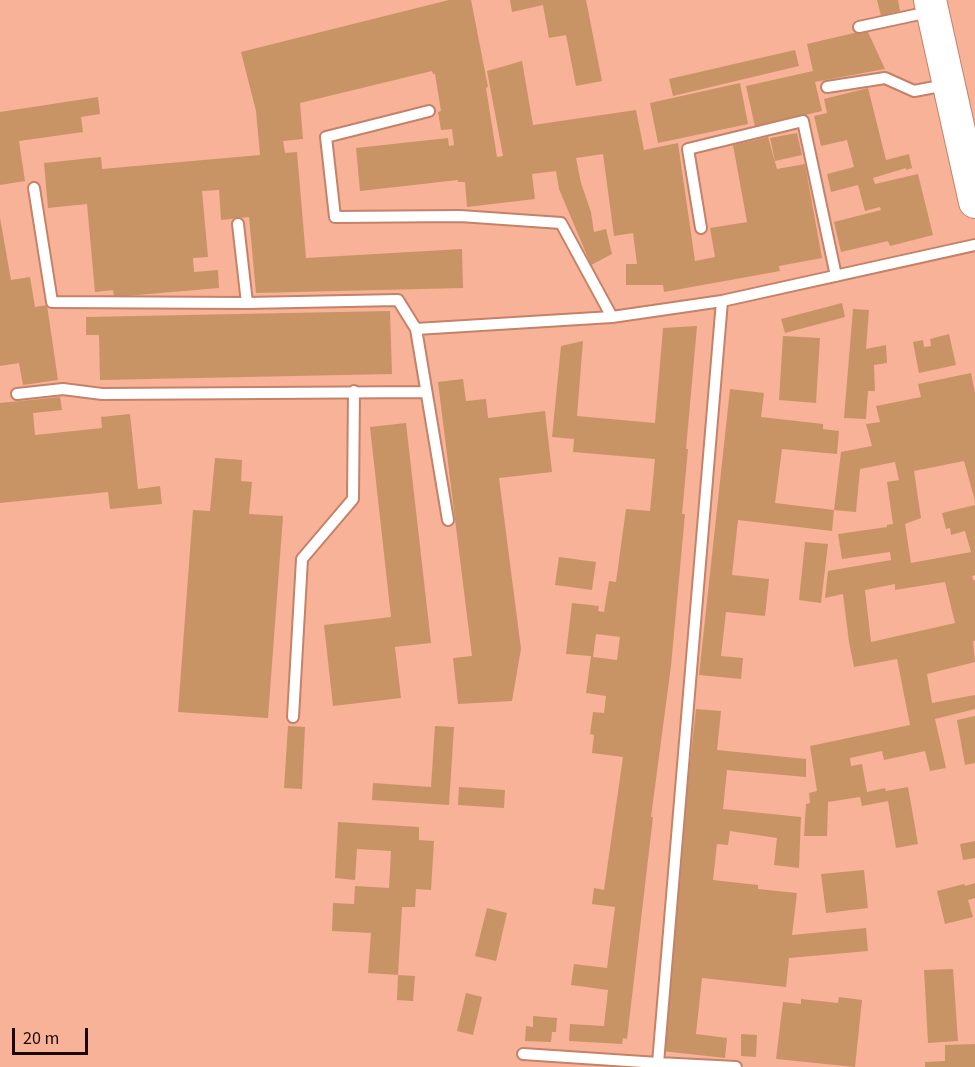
<!DOCTYPE html>
<style>
body{margin:0}
#map{position:relative;width:975px;height:1067px;overflow:hidden;background:#f7b297;font-family:"Source Sans 3",sans-serif}
canvas{display:block}
.scale{position:absolute;left:12px;top:1028px;width:76px;height:27px;box-sizing:border-box;border:3px solid #1c0601;border-top:0;padding-left:8px;font-size:18px;line-height:21px;white-space:nowrap;color:#1c0601;-webkit-text-stroke:4px #f7b297;paint-order:stroke}
</style>
<div id="map">
<canvas width="975" height="1067"></canvas>
<div class="scale">20 m</div>
</div>
<script>
const ctx = document.querySelector('canvas').getContext('2d');
ctx.lineJoin = 'round';
function fill(path, color) { ctx.fillStyle = color; ctx.fill(path, 'evenodd'); }
const poly = rows => new Path2D(rows.map(r => 'M' + r).join(''));
function stroke(path, color, width, dash) { ctx.strokeStyle = color; ctx.lineWidth = width; ctx.lineCap = dash ? 'butt' : 'round'; ctx.setLineDash(dash || []); ctx.stroke(path); }
const building = poly([
 [449,0,471,0,488,87,486,88,497,157,503,156,487,71,522,61,533,125,636,110,644,150,678,143,695,261,715,257,710,228,747,222,733,145,768,137,777,169,805,164,822,258,779,266,780,271,664,292,663,285,626,285,626,264,637,264,633,233,614,236,603,154,576,158,581,183,591,212,594,232,606,229,612,254,591,265,559,189,556,171,532,174,535,199,467,207,465,182,458,182,458,180,360,191,356,148,448,138,449,146,454,145,452,129,441,130,438,112,441,111,435,74,433,74,432,71,300,103,303,139,283,141,285,153,297,152,306,258,462,249,463,288,256,293,249,217,221,220,219,190,202,191,208,257,193,258,194,272,218,270,219,288,114,297,113,290,95,292,87,204,48,208,44,163,101,157,102,169,260,155,256,111,241,52],
 [510,0,586,0,602,81,576,86,566,35,549,38,543,5,512,12],
 [877,0,898,0,900,11,881,16],
 [867,30,885,69,815,82,822,111,755,127,746,86,813,71,807,44],
 [795,50,799,66,673,96,669,79],
 [740,83,748,124,658,143,650,103],
 [868,88,886,160,909,154,912,168,906,170,906,168,873,178,875,184,918,174,933,235,890,246,888,241,841,252,834,222,881,210,880,207,865,211,858,185,831,192,827,174,854,167,847,140,821,146,814,116,827,113,824,99],
 [98,97,100,114,81,117,83,132,19,141,25,181,0,185,0,112],
 [797,133,802,155,775,161,770,138],
 [0,218,11,280,30,277,35,307,47,305,58,380,23,385,19,363,0,366],
 [842,303,845,317,785,333,781,319],
 [853,309,869,310,866,349,886,345,887,363,874,365,875,391,868,391,866,419,844,418],
 [390,311,392,374,100,380,99,335,86,335,86,317],
 [697,326,686,449,688,449,682,514,685,514,671,666,651,817,653,817,627,1039,623,1038,622,1044,569,1041,570,1024,604,1026,608,990,571,985,574,964,607,968,615,907,592,904,594,888,604,890,623,757,592,753,594,735,590,734,593,712,604,713,606,696,586,693,591,656,566,654,572,603,599,606,598,611,604,612,609,581,616,582,626,509,650,511,655,459,573,452,574,439,552,437,561,346,583,341,577,416,655,423,663,328],
 [596,634,620,637,617,660,593,657],
 [949,334,956,365,919,373,913,342,923,340,924,347,931,346,930,339],
 [783,336,820,338,816,403,779,400],
 [971,373,975,393,975,501,964,461,914,471,921,518,905,524,911,563,971,552,965,531,951,535,950,528,946,529,942,513,975,505,975,575,972,576,973,580,975,580,975,641,973,641,975,662,927,674,932,703,975,695,975,709,935,719,946,768,930,771,925,751,884,760,882,751,850,758,851,766,862,764,867,792,885,788,886,791,908,787,918,844,896,848,888,801,862,806,860,797,828,802,827,836,804,836,806,804,810,803,809,793,817,791,810,746,910,725,897,659,854,667,849,642,843,594,825,598,828,571,891,560,890,552,842,559,838,534,887,527,887,525,893,524,887,482,899,480,895,462,860,469,856,512,834,510,841,452,872,446,866,424,880,422,876,406,921,397,918,384],
 [945,582,955,623,871,642,865,590,895,584,895,590],
 [463,379,466,401,486,399,488,418,545,411,552,472,499,478,521,649,512,701,458,704,453,658,472,656,438,382],
 [730,389,764,393,761,417,823,424,823,429,839,431,837,454,782,449,775,503,834,510,832,531,738,520,732,575,769,579,765,616,726,612,721,656,743,658,741,679,699,675],
 [60,397,62,410,33,413,35,435,102,428,101,417,130,414,138,489,160,486,162,504,110,509,108,492,0,503,0,403],
 [406,423,431,643,395,647,401,698,333,706,324,625,391,617,370,427],
 [215,458,242,460,241,481,252,482,249,514,283,516,268,718,178,712,193,510,210,511],
 [805,542,828,544,821,603,799,600],
 [559,557,596,562,592,590,555,585],
 [696,709,721,711,717,750,806,759,806,777,727,770,723,809,801,817,799,868,774,865,777,838,730,831,728,845,717,844,713,880,758,885,758,889,797,893,792,935,866,928,868,951,789,958,786,987,702,978,696,1034,727,1038,725,1058,662,1051,667,974],
 [975,716,975,763,965,765,957,720],
 [288,726,305,727,302,789,284,788],
 [435,726,454,727,449,805,372,800,373,783,431,787],
 [459,787,505,790,504,808,458,805],
 [338,822,419,827,419,840,434,841,431,890,416,889,415,907,402,907,398,975,415,976,413,1001,397,1000,398,975,368,973,371,933,332,931,333,903,354,904,355,886,389,888,391,851,357,849,355,880,335,878],
 [975,841,975,858,963,860,960,844],
 [864,870,868,908,826,913,821,874],
 [975,883,975,898,968,900,973,917,945,924,937,891,964,884,965,886],
 [487,908,507,913,496,961,475,956],
 [953,969,958,1041,928,1043,924,970],
 [466,993,482,997,473,1035,457,1031],
 [839,997,862,1000,855,1067,776,1059,783,1002,801,1004,801,999,838,1003],
 [533,1016,557,1018,556,1032,552,1032,551,1042,525,1041,526,1026,533,1027],
 [741,1034,757,1035,756,1057,741,1056],
 [975,1044,975,1067,925,1067,925,1062,945,1061,945,1045]
]);
const service = poly([
 [859,27,929,12],
 [827,87,885,78,914,91,946,85],
 [429,111,326,137,335,217,460,216,561,223,612,317],
 [34,188,52,302,247,303,398,300,416,329],
 [238,224,247,303],
 [701,228,688,149,803,121,836,276],
 [722,301,658,1063,736,1067],
 [17,394,63,389,102,394,426,392],
 [448,520,416,329,612,317,722,301,975,245],
 [293,717,302,559,353,499,354,391],
 [523,1054,658,1063]
]);
const secondary = poly([
 [930,0,975,202]
]);
fill(building, '#c99465');
stroke(service, '#c48269', 14);
stroke(secondary, '#c48269', 34);
stroke(service, '#fff', 10);
stroke(secondary, '#fff', 32);
</script>
